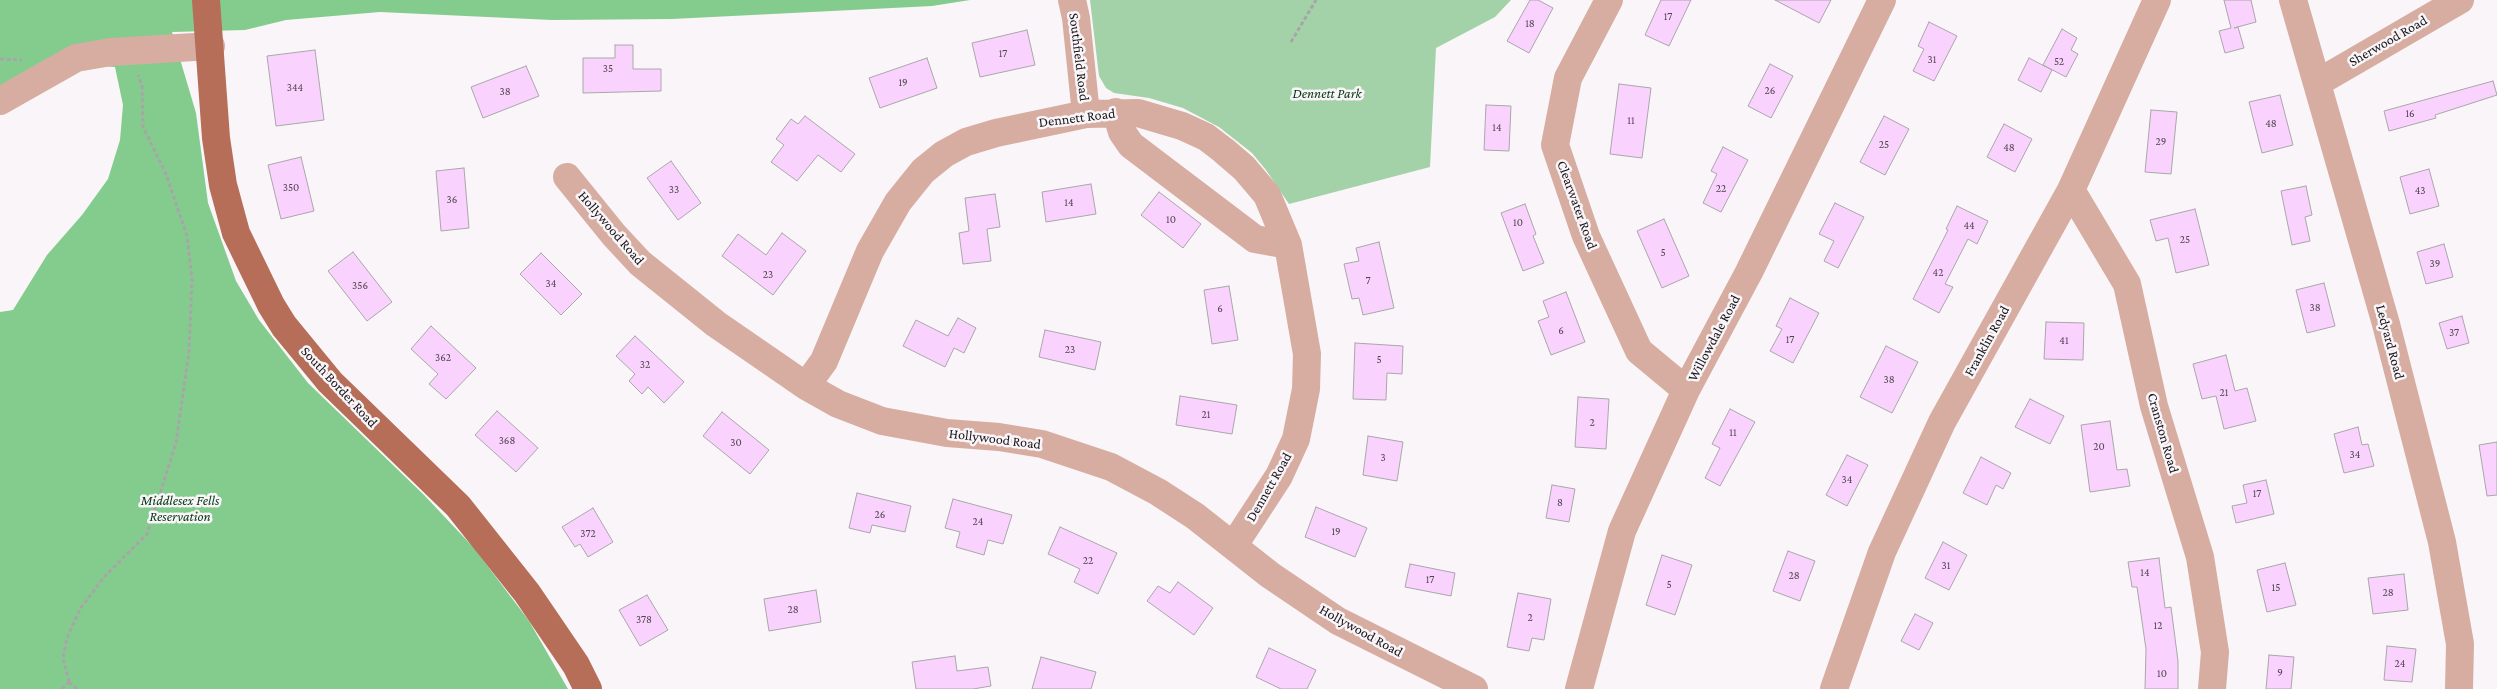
<!DOCTYPE html>
<style>
body{margin:0}
canvas{display:block;background:#f9f5f9}
</style>
<canvas width="2497" height="689"></canvas>
<script>
const ctx = document.querySelector('canvas').getContext('2d');
ctx.lineJoin = 'round';
function fill(path, color) { ctx.fillStyle = color; ctx.fill(path, 'evenodd'); }
const poly = rows => new Path2D(rows.map(r => 'M' + r).join(''));
function stroke(path, color, width, dash) { ctx.strokeStyle = color; ctx.lineWidth = width; ctx.lineCap = dash ? 'butt' : 'round'; ctx.setLineDash(dash || []); ctx.stroke(path); }
function label(font, color, halo, rows, align = 'center') {
  ctx.font = font + ' "Crimson Pro",serif'; ctx.lineWidth = 5; ctx.setLineDash([]); ctx.textBaseline = 'middle'; ctx.strokeStyle = halo; ctx.fillStyle = color; for (const [text, x, y, turn = 0] of rows) {
    ctx.save(); ctx.translate(x, y); ctx.rotate((+turn || 0) * Math.PI / 180); ctx.textAlign = isNaN(turn) ? turn : align; if (halo) ctx.strokeText(text, 0, 0); ctx.fillText(text, 0, 0); ctx.restore();
  }
}
const green = poly([
 [1090,0,1511,0,1495,17,1436,48,1430,167,1289,204,1266,170,1252,153,1219,127,1183,108,1149,98,1114,93,1106,88,1099,76]
]);
const forest = poly([
 [0,0,970,0,932,6,672,19,552,20,380,12,286,20,245,30,172,32,196,113,208,203,236,281,259,320,308,383,424,495,474,548,529,621,568,689,0,689,0,312,13,310,47,255,82,215,108,179,120,140,123,105,115,67,76,64,0,95]
]);
const building = poly([
 [1530,0,1538,0,1553,8,1529,53,1507,41,1530,0],
 [1661,0,1691,0,1669,46,1645,35,1661,0],
 [1775,0,1831,0,1819,23,1775,0],
 [2224,0,2251,0,2256,22,2234,28,2238,27,2244,48,2225,53,2219,31,2231,28,2224,0],
 [1929,22,1957,36,1934,81,1913,71,1924,49,1918,46,1929,22],
 [2062,29,2077,38,2071,50,2078,54,2066,77,2043,65,2062,29],
 [1027,30,1035,65,980,77,972,43,1027,30],
 [615,45,633,45,633,69,661,69,661,91,583,93,583,58,615,58,615,45],
 [315,50,324,120,276,126,267,56,315,50],
 [927,58,937,88,880,108,869,78,927,58],
 [2029,58,2052,70,2041,92,2018,80,2029,58],
 [1770,64,1793,76,1771,118,1748,106,1770,64],
 [526,66,539,96,483,118,471,87,526,66],
 [2493,81,2497,95,2435,115,2436,118,2389,131,2384,111,2493,81],
 [1619,84,1651,88,1642,158,1610,154,1619,84],
 [2280,95,2293,145,2262,153,2249,102,2280,95],
 [1486,105,1511,106,1509,151,1484,150,1486,105],
 [2151,110,2177,112,2171,174,2145,172,2151,110],
 [805,116,855,154,841,172,818,155,797,181,771,162,784,145,776,139,791,119,798,124,805,116],
 [1884,116,1909,129,1885,175,1860,162,1884,116],
 [2004,124,2032,139,2015,172,1987,157,2004,124],
 [1723,147,1748,160,1721,212,1703,203,1717,174,1711,171,1723,147],
 [301,157,314,211,281,219,268,165,301,157],
 [671,161,701,203,678,220,647,178,671,161],
 [464,168,469,228,441,231,436,171,464,168],
 [2429,169,2439,206,2410,214,2400,177,2429,169],
 [1091,184,1096,214,1046,222,1042,192,1091,184],
 [2306,186,2312,215,2305,217,2310,241,2292,245,2281,191,2306,186],
 [1159,192,1201,224,1183,248,1141,215,1159,192],
 [995,194,1000,227,987,229,991,261,963,264,959,233,969,231,965,198,995,194],
 [1835,203,1864,217,1838,268,1824,261,1834,241,1819,234,1835,203],
 [1525,204,1536,234,1533,236,1544,263,1523,271,1501,213,1525,204],
 [1957,206,1988,221,1977,244,1968,239,1945,284,1953,287,1939,313,1913,299,1948,230,1946,229,1957,206],
 [2195,209,2209,265,2176,273,2168,238,2156,241,2150,220,2195,209],
 [1664,219,1689,276,1662,288,1637,231,1664,219],
 [782,233,806,251,773,295,722,256,738,234,766,255,782,233],
 [1379,242,1394,308,1363,315,1359,298,1352,299,1344,264,1359,261,1356,248,1379,242],
 [2444,244,2453,277,2426,284,2417,252,2444,244],
 [353,252,392,302,367,321,328,271,353,252],
 [541,253,582,294,561,315,520,274,541,253],
 [2324,283,2335,326,2307,333,2296,290,2324,283],
 [1229,286,1238,340,1212,344,1204,290,1229,286],
 [1566,292,1585,342,1551,355,1538,321,1549,317,1543,301,1566,292],
 [1790,298,1819,313,1793,363,1770,351,1782,329,1776,326,1790,298],
 [2462,316,2469,343,2447,349,2439,323,2462,316],
 [958,318,976,328,964,353,954,348,945,367,903,346,916,320,948,336,958,318],
 [2046,322,2084,323,2083,360,2044,359,2046,322],
 [431,326,476,368,446,399,429,384,438,374,411,349,431,326],
 [1045,330,1101,342,1095,370,1039,357,1045,330],
 [635,336,684,382,664,403,648,387,642,394,629,381,635,374,616,356,635,336],
 [1355,343,1403,346,1402,374,1387,373,1386,400,1353,399,1355,343],
 [1886,346,1918,362,1892,413,1860,397,1886,346],
 [2226,355,2235,391,2247,388,2256,421,2224,429,2216,396,2202,399,2193,364,2226,355],
 [1180,396,1237,405,1232,434,1176,425,1180,396],
 [1578,397,1609,399,1606,449,1575,447,1578,397],
 [2030,399,2064,416,2050,444,2015,427,2030,399],
 [1730,409,1755,422,1720,486,1705,478,1720,448,1712,444,1730,409],
 [497,411,538,448,516,472,475,435,497,411],
 [722,412,769,450,750,474,703,436,722,412],
 [2110,421,2117,470,2127,469,2130,486,2090,492,2081,425,2110,421],
 [2358,427,2362,445,2368,444,2374,466,2344,473,2334,434,2358,427],
 [1368,436,1403,442,1397,481,1363,475,1368,436],
 [2497,442,2497,495,2487,496,2479,445,2497,442],
 [1847,455,1868,465,1847,506,1826,495,1847,455],
 [1981,457,2011,473,2003,489,1996,485,1987,505,1963,493,1981,457],
 [2266,480,2274,514,2236,523,2232,506,2247,503,2243,485,2266,480],
 [1552,485,1575,489,1569,522,1546,518,1552,485],
 [857,493,911,506,905,532,872,525,870,533,849,528,857,493],
 [953,499,1012,515,1003,544,988,540,984,555,956,547,960,532,945,528,953,499],
 [1316,507,1367,528,1355,557,1305,537,1316,507],
 [593,508,613,542,588,557,580,544,575,547,562,527,593,508],
 [1060,527,1117,553,1098,594,1074,582,1080,569,1048,554,1060,527],
 [1943,542,1967,555,1949,590,1925,578,1943,542],
 [1788,551,1815,561,1800,601,1773,591,1788,551],
 [1662,555,1692,565,1675,615,1646,605,1662,555],
 [2159,558,2165,608,2171,607,2178,661,2178,689,2145,689,2146,649,2137,587,2132,587,2128,562,2159,558],
 [2285,563,2296,605,2267,612,2257,570,2285,563],
 [1410,564,1455,573,1451,596,1405,587,1410,564],
 [2404,574,2408,610,2373,614,2368,578,2404,574],
 [1178,582,1213,608,1194,635,1147,601,1158,586,1170,593,1178,582],
 [816,590,821,622,769,631,764,599,816,590],
 [1518,593,1551,599,1544,640,1532,638,1529,651,1507,647,1518,593],
 [647,595,668,630,640,646,619,610,647,595],
 [1915,614,1933,623,1919,650,1901,641,1915,614],
 [2387,646,2416,649,2412,682,2384,680,2387,646],
 [1269,648,1316,670,1307,689,1281,689,1256,677,1269,648],
 [2269,655,2294,657,2291,689,2266,689,2269,655],
 [955,656,957,671,988,667,991,686,973,689,916,689,912,662,955,656],
 [1041,657,1096,672,1091,689,1032,689,1041,657]
]);
const path = poly([
 [1291,42,1316,0],
 [0,59,22,60],
 [69,682,63,658,67,638,80,609,104,577,147,534,176,443,189,351,192,279,187,236,166,174,143,127,142,86,138,75],
 [69,682,77,689],
 [62,689,69,682]
]);
const minor = poly([
 [1072,0,1076,18,1086,114],
 [1609,0,1568,78,1555,145,1586,236,1639,351,1686,390],
 [2293,0,2386,324,2442,542,2460,644,2459,689],
 [2317,83,2460,0],
 [0,101,76,58,111,52,211,46],
 [1116,112,1122,132,1131,145,1255,239,1288,245],
 [567,177,614,235,640,263,716,324,806,386,838,404,882,421,947,433,999,437,1042,444,1111,467,1158,492,1195,516,1270,575,1338,621,1474,689],
 [2071,190,2127,284,2154,406,2200,557,2215,652,2212,689],
 [806,386,824,361,870,251,898,202,923,171,944,154,966,142,996,133,1086,114,1138,113,1182,126,1206,137,1223,150,1244,168,1267,195,1288,245,1307,354,1306,389,1296,439,1279,476,1234,545],
 [1579,689,1622,531,1686,390,1749,272,1882,0],
 [1834,689,1882,552,1942,422,2071,190,2157,0]
]);
const major = poly([
 [206,0,216,138,223,185,236,233,271,305,284,326,330,382,458,506,527,593,576,665,588,689]
]);
const numberNames = [
 ["17",1668,17],
 ["18",1530,24],
 ["17",1003,54],
 ["31",1932,60],
 ["52",2059,62],
 ["35",608,69],
 ["19",903,83],
 ["344",295,88],
 ["26",1770,91],
 ["38",505,92],
 ["16",2410,114],
 ["11",1631,121],
 ["48",2271,124],
 ["14",1497,128],
 ["29",2161,142],
 ["25",1884,145],
 ["48",2009,148],
 ["350",291,188],
 ["22",1721,189],
 ["33",674,190],
 ["43",2420,191],
 ["36",452,200],
 ["14",1069,203],
 ["10",1171,220],
 ["10",1518,223],
 ["44",1969,226],
 ["25",2185,240],
 ["5",1663,253],
 ["39",2435,264],
 ["42",1938,273],
 ["23",768,275],
 ["7",1368,281],
 ["34",551,284],
 ["356",360,286],
 ["38",2315,308],
 ["6",1220,309],
 ["6",1561,331],
 ["37",2454,333],
 ["17",1790,340],
 ["41",2064,341],
 ["23",1070,350],
 ["362",443,358],
 ["5",1379,360],
 ["32",645,365],
 ["38",1889,380],
 ["21",2224,393],
 ["21",1206,415],
 ["2",1592,423],
 ["11",1733,433],
 ["368",507,441],
 ["30",736,443],
 ["20",2099,447],
 ["34",2355,455],
 ["3",1383,458],
 ["34",1847,480],
 ["17",2257,494],
 ["8",1560,503],
 ["26",880,515],
 ["24",978,522],
 ["19",1336,532],
 ["372",588,534],
 ["22",1088,561],
 ["31",1946,566],
 ["14",2145,573],
 ["28",1794,576],
 ["17",1430,580],
 ["5",1669,585],
 ["15",2276,588],
 ["28",2388,593],
 ["28",793,610],
 ["2",1530,618],
 ["378",644,620],
 ["12",2158,626],
 ["24",2400,664],
 ["9",2280,673],
 ["10",2162,674]
];
const streetNames = [
 ["Sherwood Road",2388,41,-30],
 ["Southfield Road",1079,57,83],
 ["Dennett Road",1077,118,-7],
 ["Clearwater Road",1577,205,70],
 ["Hollywood Road",611,228,49],
 ["Willowdale Road",1714,338,-62],
 ["Franklin Road",1987,341,-61],
 ["Ledyard Road",2390,342,75],
 ["South Border Road",339,387,47],
 ["Cranston Road",2163,433,74],
 ["Hollywood Road",995,439,7],
 ["Dennett Road",1269,487,-60],
 ["Hollywood Road",1361,631,29]
];
const parkNames = [
 ["Dennett Park",1327,94],
 ["Middlesex Fells",180,501],
 ["Reservation",180,517]
];
fill(green, '#a3d2a8');
fill(forest, '#84cc8d');
fill(building, '#f9d3fd');
stroke(building, '#aaa6aa', 1);
stroke(path, '#a8a5a8', 3, [4, 2.5]);
stroke(minor, '#d7ada1', 28);
stroke(major, '#b66e59', 28);
label('11px', '#504450', null, numberNames);
label('14px', '#171517', '#f9f5f9', streetNames);
label('italic 14px', '#00370f', '#f9f5f9', parkNames);
</script>
